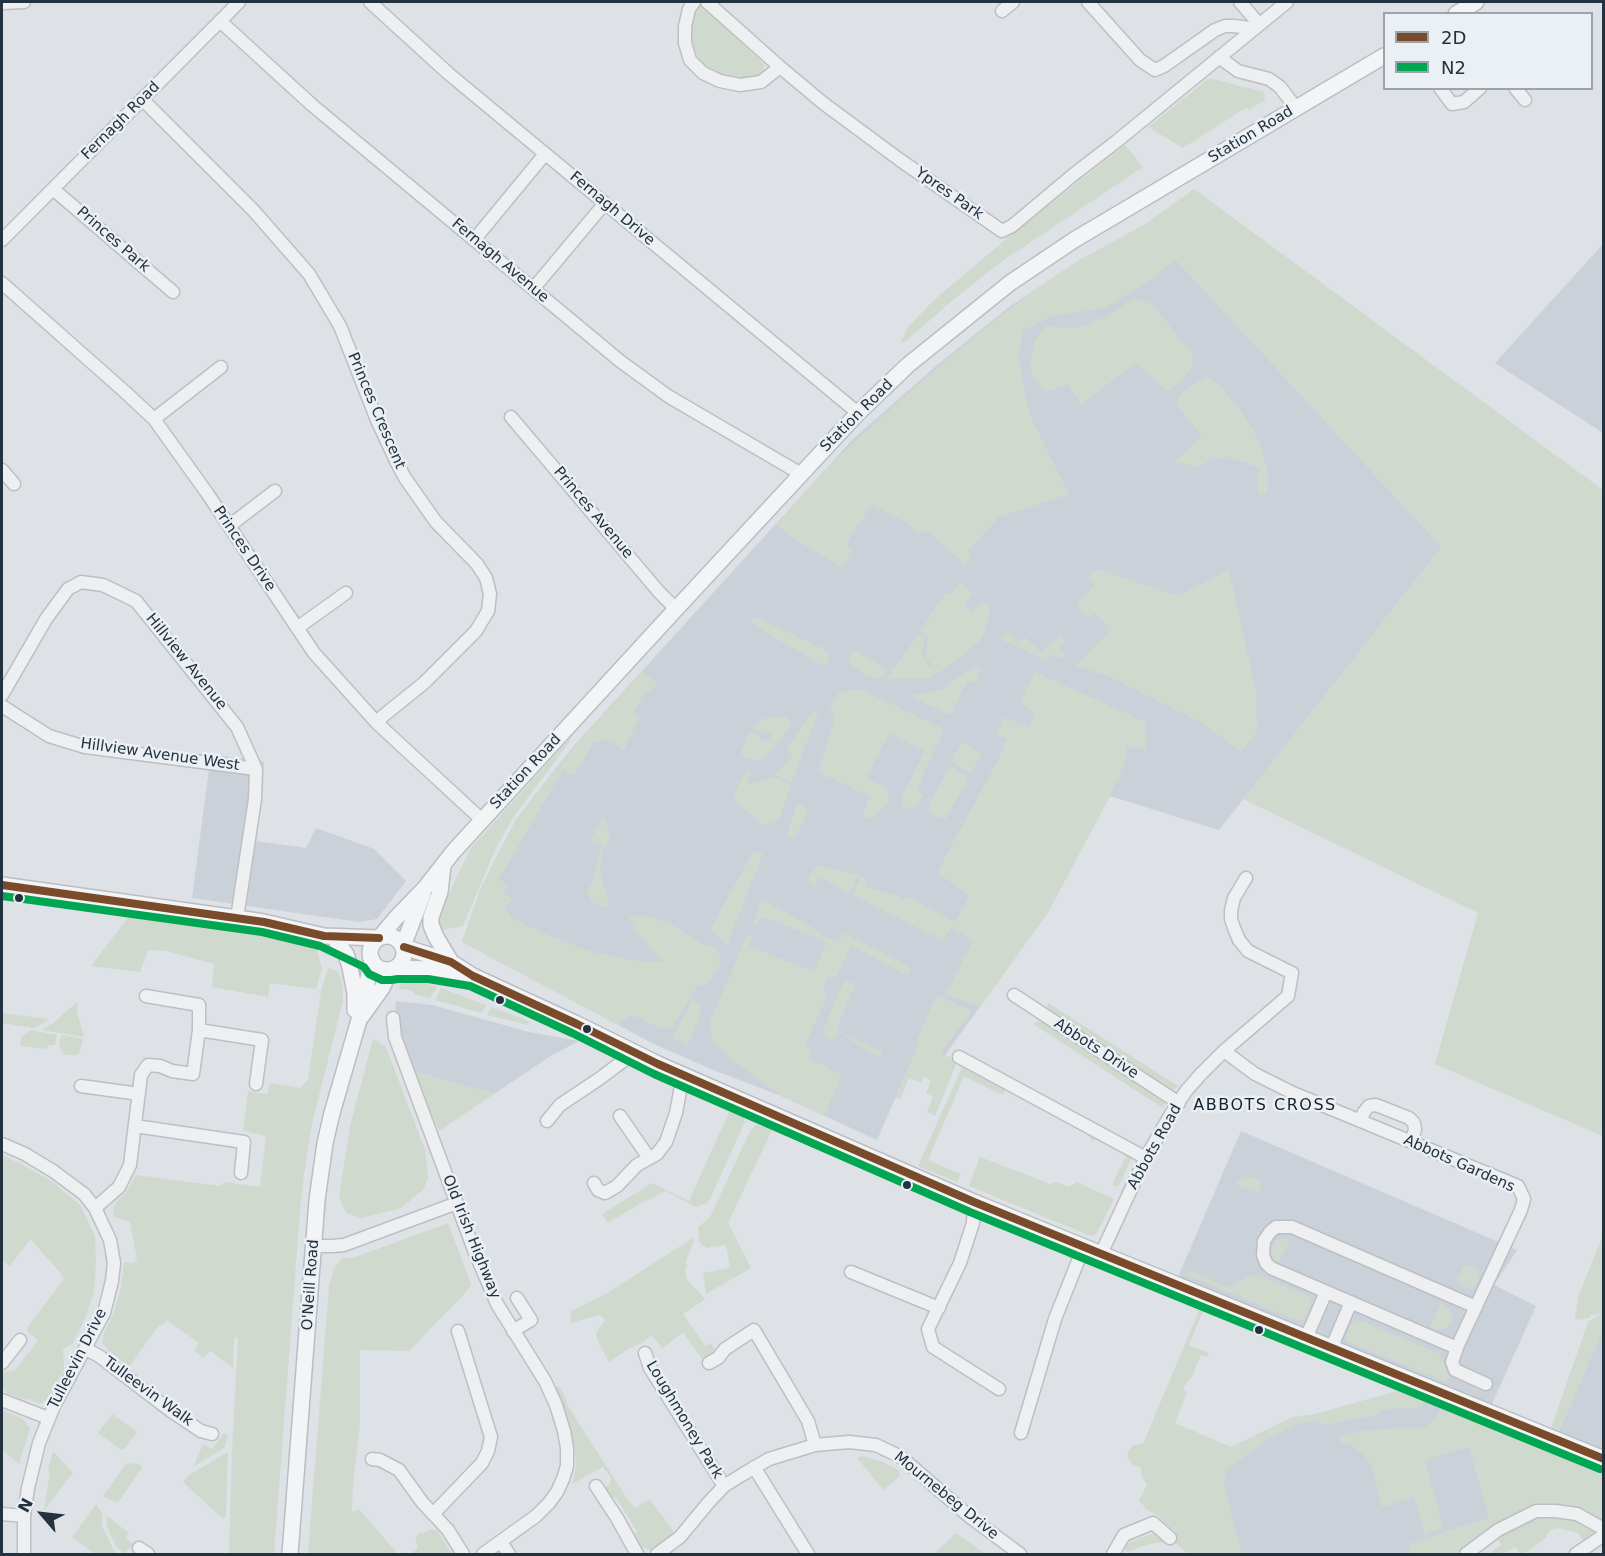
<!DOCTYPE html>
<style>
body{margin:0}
#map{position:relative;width:1605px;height:1556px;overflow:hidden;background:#dee1e5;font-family:"DejaVu Sans",sans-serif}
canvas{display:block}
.frame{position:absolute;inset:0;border:3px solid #24313f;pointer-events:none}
.legend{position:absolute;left:1383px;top:12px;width:210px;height:78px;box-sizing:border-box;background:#ebf0f5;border:2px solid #9ba4ac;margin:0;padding:8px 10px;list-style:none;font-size:18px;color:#24313f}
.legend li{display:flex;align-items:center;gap:12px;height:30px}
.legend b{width:30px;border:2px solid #9ba4ac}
.north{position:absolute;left:12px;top:1484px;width:60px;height:60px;-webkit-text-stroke:4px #ebf0f5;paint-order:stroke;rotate:298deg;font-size:16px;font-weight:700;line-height:24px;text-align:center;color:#24313f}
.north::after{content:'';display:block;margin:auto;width:21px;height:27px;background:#24313f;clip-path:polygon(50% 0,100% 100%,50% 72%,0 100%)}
</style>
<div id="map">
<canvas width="1605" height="1556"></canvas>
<div class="frame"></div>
<ul class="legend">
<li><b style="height:8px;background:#7a4b2a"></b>2D</li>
<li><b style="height:8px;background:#00a651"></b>N2</li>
</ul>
<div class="north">N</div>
</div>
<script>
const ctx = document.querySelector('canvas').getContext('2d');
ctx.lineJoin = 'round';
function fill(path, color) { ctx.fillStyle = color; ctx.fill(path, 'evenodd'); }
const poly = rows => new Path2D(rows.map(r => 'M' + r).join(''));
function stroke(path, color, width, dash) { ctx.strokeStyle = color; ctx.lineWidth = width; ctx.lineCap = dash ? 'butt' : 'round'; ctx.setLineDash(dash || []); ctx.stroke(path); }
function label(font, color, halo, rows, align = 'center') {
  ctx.font = font + ' "DejaVu Sans",sans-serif'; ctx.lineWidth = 5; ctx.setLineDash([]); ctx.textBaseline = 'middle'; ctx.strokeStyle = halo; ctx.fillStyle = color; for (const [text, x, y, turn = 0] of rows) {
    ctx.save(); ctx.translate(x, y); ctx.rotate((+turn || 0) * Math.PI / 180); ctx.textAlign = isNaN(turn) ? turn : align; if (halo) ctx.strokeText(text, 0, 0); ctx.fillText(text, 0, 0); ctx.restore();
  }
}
const built = poly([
 [1144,225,1442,547,1219,830,1110,796,1047,914,945,1055,920,1042,877,1140,781,1096,711,1069,654,1044,462,942,481,888,517,818,571,749,853,439,936,366,1009,307,1078,261],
 [1603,244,1603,433,1495,363],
 [211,754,264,762,256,841,306,848,316,828,374,849,406,881,377,919,359,922,192,898],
 [396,1001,432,1005,529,1032,579,1041,552,1055,494,1094,412,1071,395,1013],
 [1241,1131,1517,1250,1494,1285,1536,1306,1483,1424,1581,1464,1453,1554,1205,1554,1184,1494,1274,1435,1299,1423,1417,1398,1307,1350,1200,1308,1172,1291],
 [1602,1331,1603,1331,1603,1459,1555,1440]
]);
const green = poly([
 [701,5,763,63,764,66,762,74,755,79,745,80,717,75,704,66,696,53,691,37,690,19,698,6],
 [1208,79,1215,79,1243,87,1263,91,1265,96,1264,101,1248,110,1247,107,1183,148,1148,127],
 [1125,145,1143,167,1004,260,953,300,905,342,901,342,908,327,934,300,1006,239],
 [1194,189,1603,490,1603,1136,1435,1064,1478,913,1243,799,1442,547,1175,259,1154,277,1105,308,1052,316,1023,330,1018,357,1029,413,1069,494,999,517,967,552,972,557,965,565,928,531,925,533,921,531,918,534,905,522,871,504,860,525,857,524,847,544,852,550,842,568,795,539,776,524,830,464,914,388,976,335,1025,297,1079,261,1144,225],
 [1134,299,1143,301,1154,306,1192,354,1192,367,1178,384,1169,391,1165,390,1141,366,1135,363,1081,405,1068,384,1047,391,1042,388,1032,376,1031,362,1035,340,1045,328,1049,326,1064,328,1081,327,1107,316],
 [1207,377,1218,384,1239,408,1257,437,1267,467,1268,487,1266,494,1260,495,1257,484,1260,468,1225,456,1221,459,1212,458,1204,464,1197,467,1183,463,1173,464,1202,436,1178,406,1179,396,1187,388],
 [1099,570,1178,596,1229,570,1256,692,1257,732,1241,752,1204,724,1108,676,1075,666,1111,629,1094,613,1089,618,1076,605,1094,586,1089,577,1093,571],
 [960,583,972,593,964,607,972,613,979,603,988,602,990,612,983,635,978,643,940,672,925,679,886,679,918,635,924,637,922,654,927,664,936,671,925,655,928,637,920,632,940,600,948,593,951,595],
 [753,618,757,618,824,649,829,655,828,663,824,666,772,636,752,623],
 [1008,632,1017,643,1025,637,1042,653,1060,635,1066,641,1059,649,1064,655,1061,659,1050,654,1046,661,1000,639],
 [853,650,887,669,883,678,877,679,866,676,855,668,848,659],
 [978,665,980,671,975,683,967,681,951,715,912,697,912,695,937,691,949,686,950,683],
 [642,672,658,682,651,692,646,690,634,712,640,717,624,750,604,739,593,743,574,776,563,770,499,879,508,885,503,893,511,898,512,901,505,907,512,918,550,936,595,953,638,961,664,962,637,933,628,915,646,916,669,923,701,943,716,949,720,956,720,964,711,979,707,984,698,986,695,990,671,1029,658,1027,632,1015,616,1024,462,942,472,912,491,867,517,818,579,741],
 [1035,672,1145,722,1146,736,1145,749,1127,747,1124,765,1110,796,1047,914,980,1007,946,994,973,940,951,928,943,941,852,894,861,877,862,876,866,879,865,886,901,897,901,901,905,900,908,897,955,922,969,896,937,872,997,762,1007,739,996,734,1004,717,1029,727,1035,713,1020,704],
 [861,690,944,729,916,791,924,796,915,807,909,809,903,805,902,796,925,751,889,733,866,778,888,789,889,803,875,816,867,819,862,816,870,796,820,773,819,769,836,717,830,709,839,692],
 [814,711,818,713,792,782,775,775,792,758,792,756,786,750,810,714],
 [787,717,790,718,790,725,769,754,761,759,753,760,743,756,741,751,750,731,759,735,762,741,766,741,770,738,772,734,770,731,766,730,761,732,753,728,759,722,766,718],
 [573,735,565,748,514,816,496,848,463,926,437,931,438,916,471,848],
 [963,742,982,753,971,773,952,762,961,743],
 [950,766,969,777,945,820,933,815,929,810,929,805],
 [747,771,750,771,747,782,749,783,755,783,773,777,791,785,779,818,774,822,766,825,761,823,734,800,737,788],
 [798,804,804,806,808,809,795,839,786,836],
 [603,817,605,817,610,839,602,853,600,873,609,904,607,907,602,907,592,902,586,891,593,882,601,845,590,841],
 [754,850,763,854,727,945,713,932,711,928],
 [818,866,823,867,858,875,849,893,820,877,814,888,809,879,815,868],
 [761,899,817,930,820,935,839,942,844,933,907,965,910,968,908,976,851,945,836,977,828,977,823,990,828,995,804,1047,812,1051,809,1058,842,1075,824,1115,781,1096,725,1054,713,1041,709,1023,748,934,750,934,752,937,749,946,814,972,827,942,761,916,757,926,754,924,754,920],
 [131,914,229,928,317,949,322,969,316,989,270,983,268,997,212,987,214,964,167,951,148,950,140,972,91,966],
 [328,968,337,971,340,976,343,987,343,1001,313,1119,304,1174,300,1211,274,1554,229,1554,232,1451,238,1336,234,1338,233,1368,210,1351,204,1358,194,1351,199,1343,167,1320,162,1325,159,1325,129,1367,109,1351,102,1343,103,1336,114,1312,121,1287,124,1263,125,1262,133,1263,137,1259,130,1222,115,1217,113,1214,114,1207,117,1201,126,1192,136,1175,220,1186,224,1182,260,1187,266,1136,243,1131,248,1091,267,1094,270,1083,300,1088,308,1080,321,991],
 [419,981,437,987,430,998,414,994,414,992,406,989,399,989,400,985,405,982],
 [847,981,855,984,836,1030,883,1052,880,1059,839,1032,833,1042,825,1035,824,1027,844,982],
 [441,988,486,1005,482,1013,435,1000],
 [937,995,972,1011,941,1052,957,1062,935,1116,927,1112,933,1097,926,1093,931,1080,924,1077,921,1083,909,1078,900,1100,896,1097,919,1043,916,1041],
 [693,998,701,1007,700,1017,688,1045,672,1038],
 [77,1002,77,1012,84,1037,42,1030,52,1024],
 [1048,1003,1178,1086,1171,1092,1049,1012,1047,1009],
 [491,1007,517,1016,529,1022,528,1025,487,1015],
 [2,1013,48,1019,47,1021,34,1028,2,1023],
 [1039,1021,1048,1023,1165,1101,1165,1104,1163,1108,1033,1024],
 [31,1030,57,1035,55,1045,48,1045,48,1049,20,1046,21,1038],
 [61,1035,83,1039,80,1052,77,1055,64,1055,59,1046],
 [373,1039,386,1047,425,1150,428,1178,423,1190,401,1208,361,1218,346,1213,339,1197,350,1126],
 [963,1065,1006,1088,1003,1095,964,1076,928,1160,961,1174,957,1182,918,1166],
 [412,1071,494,1094,439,1131],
 [730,1110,744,1116,745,1122,708,1203,696,1207,666,1191,636,1206,608,1223,602,1214,652,1183,689,1201],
 [757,1124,772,1130,728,1223,751,1268,706,1294,703,1273,730,1268,726,1245,707,1248,701,1244,699,1240,698,1227,710,1217,750,1131],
 [1087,1131,1132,1157,1118,1187,1112,1185,1126,1156,1095,1139,1093,1142,1086,1133],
 [2,1155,25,1166,53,1182,80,1205,95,1236,96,1263,94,1292,85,1319,72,1344,63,1349,64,1369,48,1399,39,1404,30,1399,27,1400,7,1393,4,1391,2,1378,4,1372,14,1371,38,1341,27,1331,27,1328,64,1279,60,1272,31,1240,28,1242,10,1266,2,1260],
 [980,1157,1050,1184,1056,1182,1069,1187,1077,1182,1114,1199,1096,1234,1091,1236,969,1186],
 [1246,1176,1252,1177,1262,1182,1258,1193,1235,1184,1240,1179],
 [448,1223,471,1284,468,1290,409,1351,360,1350,360,1424,353,1486,352,1512,359,1509,398,1554,308,1554,329,1286,334,1268,342,1258,353,1258],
 [1603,1235,1603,1331,1555,1440,1548,1437,1588,1322,1601,1314,1591,1315,1590,1318,1575,1320,1578,1297],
 [693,1238,694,1241,687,1258,686,1264,687,1268,685,1269,687,1280,705,1299,683,1314,705,1346,710,1343,716,1351,715,1355,704,1360,702,1359,683,1332,662,1349,652,1335,642,1343,628,1349,609,1362,597,1339,596,1333,605,1320,599,1315,570,1323,571,1311,604,1295],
 [1285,1238,1290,1240,1278,1263,1272,1256,1271,1248,1277,1240],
 [1465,1264,1481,1272,1473,1290,1456,1282],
 [1187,1270,1229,1287,1248,1276,1256,1275,1309,1296,1312,1301,1305,1318,1299,1321,1185,1274],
 [1441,1303,1449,1308,1452,1313,1452,1320,1446,1328,1436,1330,1430,1327],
 [1200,1308,1204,1309,1189,1345,1209,1353,1207,1357,1201,1355,1192,1376,1185,1385,1183,1390,1187,1392,1175,1423,1231,1447,1292,1417,1315,1414,1400,1390,1423,1400,1424,1405,1414,1409,1398,1408,1382,1410,1377,1415,1340,1421,1326,1425,1314,1420,1299,1423,1274,1435,1227,1469,1224,1487,1242,1554,1188,1554,1170,1538,1165,1543,1156,1543,1146,1545,1127,1552,1123,1548,1131,1542,1142,1537,1156,1533,1166,1537,1176,1531,1170,1528,1158,1516,1146,1509,1139,1500,1147,1485,1141,1474,1141,1468,1133,1465,1127,1457,1128,1451,1134,1445,1143,1444],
 [1359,1320,1440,1354,1449,1376,1447,1382,1348,1342,1346,1336,1352,1322],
 [535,1356,556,1387,559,1386,567,1402,566,1403,626,1497,635,1508,650,1499,676,1535,658,1548,651,1550,644,1548,638,1545,632,1539,637,1531,616,1498,607,1498,603,1493,605,1487,609,1485,611,1478,603,1467,572,1484,576,1465,575,1452,565,1420],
 [1441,1407,1603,1472,1603,1523,1576,1509,1556,1505,1537,1505,1522,1510,1457,1554,1410,1554,1408,1544,1428,1539,1443,1532,1489,1518,1469,1447,1425,1460,1443,1529,1429,1532,1425,1536,1414,1498,1382,1507,1373,1470,1370,1463,1364,1455,1351,1445,1340,1443,1338,1438,1362,1431,1382,1429,1425,1428,1436,1417],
 [2,1410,23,1419,30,1428,19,1464,2,1450],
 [112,1414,137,1432,124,1450,120,1449,98,1433],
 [224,1433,228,1435,224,1448,194,1466,203,1444,212,1449],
 [53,1452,55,1453,73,1473,44,1510,50,1473,48,1470],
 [228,1452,226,1517,223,1519,183,1482,189,1475],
 [862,1456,881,1461,900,1471,900,1476,883,1490,857,1458],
 [136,1463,140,1464,142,1468,118,1502,107,1499,103,1496,126,1464],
 [96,1504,102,1513,102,1526,114,1551,119,1554,95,1554,72,1537],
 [1547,1515,1568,1517,1581,1522,1593,1528,1594,1531,1592,1536,1584,1542,1578,1533,1559,1528,1553,1529,1547,1534,1547,1537,1523,1554,1520,1554,1515,1547,1503,1554,1489,1554,1501,1545,1498,1539,1503,1534,1525,1521],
 [107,1516,129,1533,125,1538,133,1544,125,1554,116,1547,106,1524],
 [430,1529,438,1531,452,1554,411,1554,418,1548,415,1538,420,1532,422,1534],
 [956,1533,986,1554,934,1554]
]);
const minor = poly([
 [370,2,449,74,858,413],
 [694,2,689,9,685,26,685,43,690,60,703,73,720,81,740,85,761,82,780,67],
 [707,2,780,67,823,103,900,160,1002,231,1012,226,1073,175,1117,141,1287,2],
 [1088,2,1140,60,1155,70,1164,66,1215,30,1225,26,1233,26,1243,27,1253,29],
 [1240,2,1259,24],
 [2,3,24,2],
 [1002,11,1013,2],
 [220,21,312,105,620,361,668,396,801,474],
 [1219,57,1238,71,1269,79,1280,87,1296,108],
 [1440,88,1452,104,1464,102,1480,88],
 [1515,88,1525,100],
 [142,99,253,210,309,274,340,326,377,420,397,463,405,478,436,522,477,564,486,578,490,594,488,611,476,631,424,683,383,716,377,723],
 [53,189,173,292],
 [2,240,239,2],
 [474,240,545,154],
 [2,283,124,391,154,419,207,493,314,653,377,723,482,820],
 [533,289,605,203],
 [511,417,659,592,676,609],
 [154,419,221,367],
 [2,470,14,484],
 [229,526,275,491],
 [297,628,346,593],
 [2,695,46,619,68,589,81,582,103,585,136,601,237,727,256,769,255,799,237,918],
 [2,706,49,736,85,747,256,769],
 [1014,995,1179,1103],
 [393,1018,395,1037,474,1250,497,1304,545,1381,556,1405,564,1431,567,1448,567,1466,563,1479,557,1492,549,1503,536,1516,483,1554],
 [199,1030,262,1040,256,1084],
 [1224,1051,1255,1074,1293,1093,1518,1186,1524,1199,1521,1210,1458,1345,1452,1362,1455,1370,1486,1384],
 [959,1057,1146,1158],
 [81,1086,139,1094],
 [620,1116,649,1158],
 [547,1121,560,1105,599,1079,623,1061,628,1050],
 [1360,1121,1364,1112,1369,1106,1376,1105,1409,1118,1414,1123,1415,1130,1411,1142],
 [135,1126,244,1142,241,1173],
 [2,1144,25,1154,53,1171,84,1194,95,1208,110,1240,114,1263,112,1281,104,1313,54,1406,39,1443,28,1488,24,1516,24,1554],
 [594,1183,598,1190,605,1193,617,1186,637,1165,657,1154,666,1142,676,1113,683,1075],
 [974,1202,973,1223,960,1263,928,1329,933,1347,999,1389],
 [95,1208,119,1187,130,1165,141,1075,148,1065,160,1066,172,1071,193,1074,199,1030,199,1005,146,996],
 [313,1246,332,1246,344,1245,457,1203],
 [1101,1254,1145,1159,1171,1114,1186,1091,1201,1074,1224,1051,1288,996,1292,973,1248,951,1239,940,1234,928,1231,919,1231,911,1234,898,1246,878],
 [851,1272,939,1308],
 [513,1331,531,1320,517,1298],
 [1306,1338,1326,1292],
 [1457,1348,1271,1268,1266,1263,1263,1255,1264,1241,1270,1232,1276,1227,1292,1227,1476,1307],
 [86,1349,99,1356,171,1411,201,1431,212,1434],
 [1331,1349,1351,1302],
 [645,1353,650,1368,724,1486],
 [2,1363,20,1340],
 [709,1363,718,1358,725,1349,754,1330,808,1421,815,1445],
 [2,1400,48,1418],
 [1021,1433,1055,1319,1084,1246],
 [372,1459,380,1460,399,1470,422,1502,448,1530,463,1554],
 [754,1467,808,1554],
 [596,1486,617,1518,637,1554],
 [434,1513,482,1463,488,1451,491,1437,458,1331],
 [2,1514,24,1516],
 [501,1542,509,1554],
 [139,1548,148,1554],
 [657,1554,680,1537,709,1502,724,1486,740,1476,769,1459,815,1445,849,1442,876,1445,901,1457,970,1517,1020,1554],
 [1113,1554,1124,1535,1153,1523,1170,1538],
 [1466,1554,1498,1530,1536,1511,1555,1511,1577,1514,1604,1529],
 [1576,1554,1604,1535]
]);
const major = poly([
 [1456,14,1476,2],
 [443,866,440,892,431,917,431,925,436,937,451,962],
 [2,885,237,918,264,922,324,936,379,938],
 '370 953a17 17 0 1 1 34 0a17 17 0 1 1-34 0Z',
 [380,937,396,918,425,888,453,852,676,609,858,413,908,365,1010,283,1074,240,1384,56],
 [337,943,346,954,350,967,355,993,355,1010],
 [403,946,423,894],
 [404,947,451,962,473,976,577,1024,658,1064,974,1202,1604,1459],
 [396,968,429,969,467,975],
 [362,1016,382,988,390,970],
 [290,1554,317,1200,325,1143,332,1113,359,1020,372,960]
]);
const bus1 = poly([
 [2,885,264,922,324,936,379,938],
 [404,947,451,962,473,976,577,1024,658,1064,974,1202,1604,1459]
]);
const bus2 = poly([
 [2,896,262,932,320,946,364,967,369,974,382,980,391,980,398,979,428,979,470,986,572,1033,654,1074,970,1212,1600,1469]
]);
const markers = [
 [19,898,5,"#24313f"],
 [500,1000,5,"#24313f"],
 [587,1029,5,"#24313f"],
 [907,1185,5,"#24313f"],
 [1259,1330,5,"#24313f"]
];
const streetNames = [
 ["Fernagh Road",121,121,-45],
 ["Station Road",1251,135,-31],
 ["Ypres Park",949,194,35],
 ["Fernagh Drive",612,209,40],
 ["Princes Park",113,240,41],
 ["Fernagh Avenue",500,261,40],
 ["Princes Crescent",376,411,67],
 ["Station Road",857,416,-45],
 ["Princes Avenue",593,513,50],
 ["Princes Drive",244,549,56],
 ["Hillview Avenue",186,662,51],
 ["Hillview Avenue West",160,755,8],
 ["Station Road",526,772,-47],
 ["Abbots Drive",1096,1049,33],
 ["Abbots Road",1155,1147,-61],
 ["Abbots Gardens",1459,1164,24],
 ["Old Irish Highway",471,1237,68],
 ["O'Neill Road",311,1285,-86],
 ["Tulleevin Drive",78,1359,-63],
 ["Tulleevin Walk",148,1392,36],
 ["Loughmoney Park",684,1420,59],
 ["Mournebeg Drive",946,1496,39]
];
const neighbourhoodNames = [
 ["ABBOTS CROSS",1265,1106]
];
fill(built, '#cbd1d9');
fill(green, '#d0d9ce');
stroke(minor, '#bcbfc3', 15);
stroke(major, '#babec2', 18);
stroke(minor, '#eeeff1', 12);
stroke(major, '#f3f4f5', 15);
stroke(bus1, '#7a4b2a', 8);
stroke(bus2, '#00a651', 8);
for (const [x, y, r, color] of markers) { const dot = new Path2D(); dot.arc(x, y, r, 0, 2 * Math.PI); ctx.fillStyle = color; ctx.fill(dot); stroke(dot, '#ebf0f5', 2); }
label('15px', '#24313f', '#ebf0f5', streetNames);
ctx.letterSpacing = '1.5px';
label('16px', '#16212f', '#ebf0f5', neighbourhoodNames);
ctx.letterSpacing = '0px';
</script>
